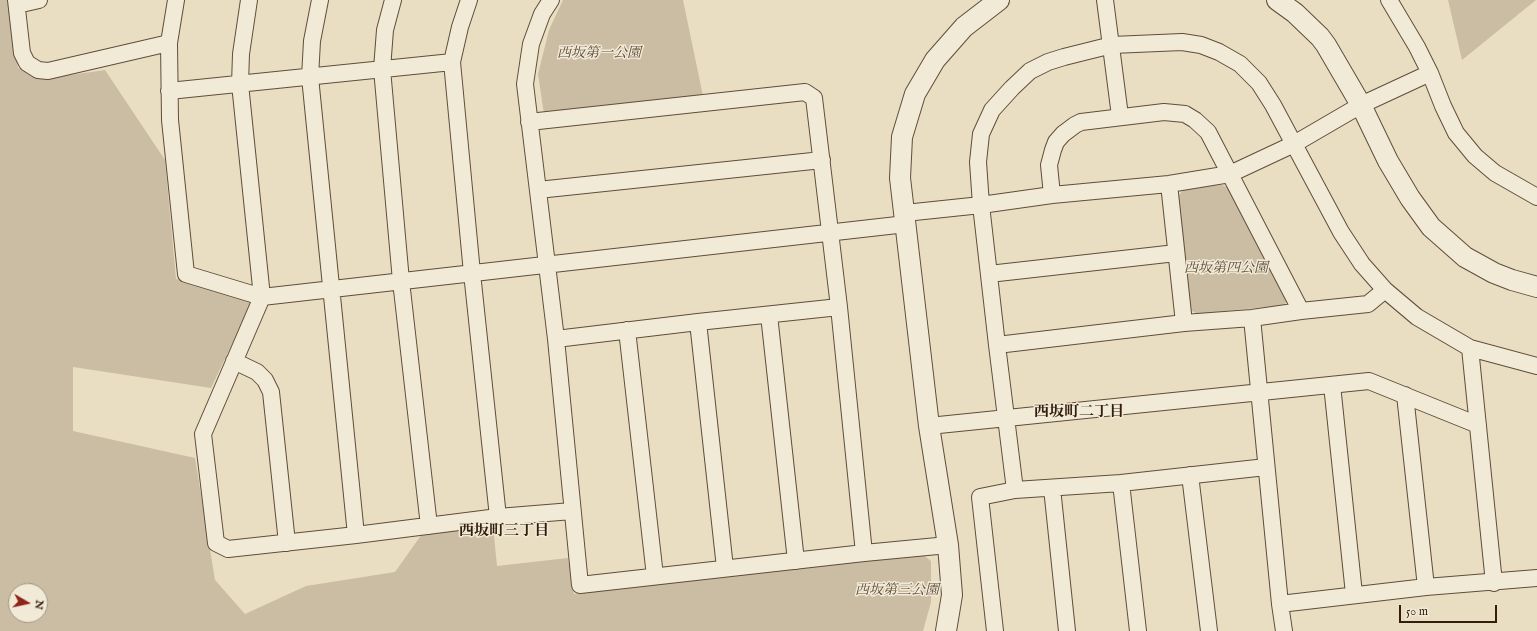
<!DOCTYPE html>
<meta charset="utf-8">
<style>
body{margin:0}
#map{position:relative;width:1537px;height:631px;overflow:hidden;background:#e9dec2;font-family:"IM FELL English",serif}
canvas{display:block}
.north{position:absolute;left:8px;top:583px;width:40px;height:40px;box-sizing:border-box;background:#f1ead7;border:1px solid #a59886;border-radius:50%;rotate:99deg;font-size:11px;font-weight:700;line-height:16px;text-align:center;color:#331d0d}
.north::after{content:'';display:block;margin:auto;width:14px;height:18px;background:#8f2418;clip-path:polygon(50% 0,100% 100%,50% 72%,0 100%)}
.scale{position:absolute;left:1399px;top:605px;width:98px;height:18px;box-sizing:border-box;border:2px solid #331d0d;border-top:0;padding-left:5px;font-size:12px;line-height:14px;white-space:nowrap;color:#331d0d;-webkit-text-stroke:3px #f1ead7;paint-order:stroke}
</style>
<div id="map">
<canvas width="1537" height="631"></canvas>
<div class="north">N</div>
<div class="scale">50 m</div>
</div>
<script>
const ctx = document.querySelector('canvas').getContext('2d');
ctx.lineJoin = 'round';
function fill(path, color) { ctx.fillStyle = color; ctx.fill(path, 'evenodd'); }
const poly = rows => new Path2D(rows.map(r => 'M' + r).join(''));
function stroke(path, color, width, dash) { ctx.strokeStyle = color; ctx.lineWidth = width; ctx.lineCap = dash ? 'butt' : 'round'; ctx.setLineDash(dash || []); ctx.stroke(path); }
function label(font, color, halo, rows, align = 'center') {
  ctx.font = font + ' "IM FELL English","Noto Serif JP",serif'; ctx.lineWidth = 3; ctx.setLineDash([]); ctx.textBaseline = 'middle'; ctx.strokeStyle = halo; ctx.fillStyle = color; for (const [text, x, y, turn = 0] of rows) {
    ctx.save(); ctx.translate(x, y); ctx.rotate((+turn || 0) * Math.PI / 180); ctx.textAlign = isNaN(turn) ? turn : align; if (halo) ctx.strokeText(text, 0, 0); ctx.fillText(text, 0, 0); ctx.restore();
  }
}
const green = poly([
 [0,0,7,0,18,68,42,79,105,70,165,160,176,279,252,302,211,388,73,367,73,431,195,458,215,580,245,614,306,586,395,572,422,534,493,526,497,566,568,558,574,594,922,554,931,561,931,602,923,631,0,631],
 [16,591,40,591,40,615,16,615],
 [563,0,683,0,703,96,544,114,538,74,549,30],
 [1448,0,1536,0,1462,60],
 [1222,185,1232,189,1288,299,1284,305,1198,314,1190,310,1178,197,1184,188]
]);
const minor = poly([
 [16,0,22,53,27,63,38,70,48,71,169,43],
 [176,0,169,43,170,120,186,274,262,297,906,224],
 [249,0,241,54,240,84,262,297,203,434,216,543,228,549,356,535,498,517,572,511],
 [320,0,312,41,310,77,356,535],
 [393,0,385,30,382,69,401,281,429,526],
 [469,0,460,27,452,62,472,273,498,517],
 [551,0,542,14,531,44,525,84,556,339,580,585,864,553,948,545],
 [1105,0,1120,116],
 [1389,0,1417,47,1430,73,1443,106,1456,133,1475,156,1495,173,1537,197],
 [17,5,39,0],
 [169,91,452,62],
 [529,122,805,92,814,98,839,307,864,553],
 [1169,184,1184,323],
 [538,190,822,160],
 [1052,195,1049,165,1053,150,1056,142,1063,134,1075,125,1081,122,1164,112,1185,114,1195,120,1208,132,1301,311],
 [905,213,981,205,1052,195,1169,184,1230,174,1294,144,1361,105,1430,73],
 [989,274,1176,253],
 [769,315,796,561],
 [1252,318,1280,604,1284,631],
 [698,322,725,568],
 [627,330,655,576],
 [556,339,698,322,839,307],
 [997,345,1184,323,1252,318,1301,311,1368,304,1385,290],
 [1470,348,1494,583],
 [234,361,257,372,265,380,271,392,287,543],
 [1332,385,1354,594],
 [1405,395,1426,587],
 [929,426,1369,381,1478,425],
 [1190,475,1209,631],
 [1121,483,1138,631],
 [1052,488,1067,631],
 [1015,490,997,345,981,205,978,162,981,134,992,110,1012,88,1030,71,1048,62,1064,57,1112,45,1182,42,1201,45,1219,52,1240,64,1259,83,1273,105,1341,232,1362,264,1385,290,1417,317,1470,348,1537,366],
 [1280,604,1426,587,1537,578],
 [995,631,980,497,1015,490,1121,483,1266,467]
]);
const tertiary = poly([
 [1277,0,1295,13,1320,37,1326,45,1361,105,1388,161,1410,198,1431,227,1465,257,1494,273,1512,280,1537,287],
 [946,631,952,595,948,545,929,426,900,178,902,137,915,94,935,60,964,27,999,0]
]);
const parkNames = [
 ["西坂第一公園",599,54],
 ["西坂第四公園",1226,269],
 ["西坂第三公園",897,591]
];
const neighbourhoodNames = [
 ["西坂町二丁目",1079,413],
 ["西坂町三丁目",504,532]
];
fill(green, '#cabda3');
stroke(minor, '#604d3a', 18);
stroke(tertiary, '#604d3a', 22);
stroke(minor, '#f1ead7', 16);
stroke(tertiary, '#f1ead7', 20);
label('italic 14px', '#604d3a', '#f1ead7', parkNames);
label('bold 15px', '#331d0d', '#f1ead7', neighbourhoodNames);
</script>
